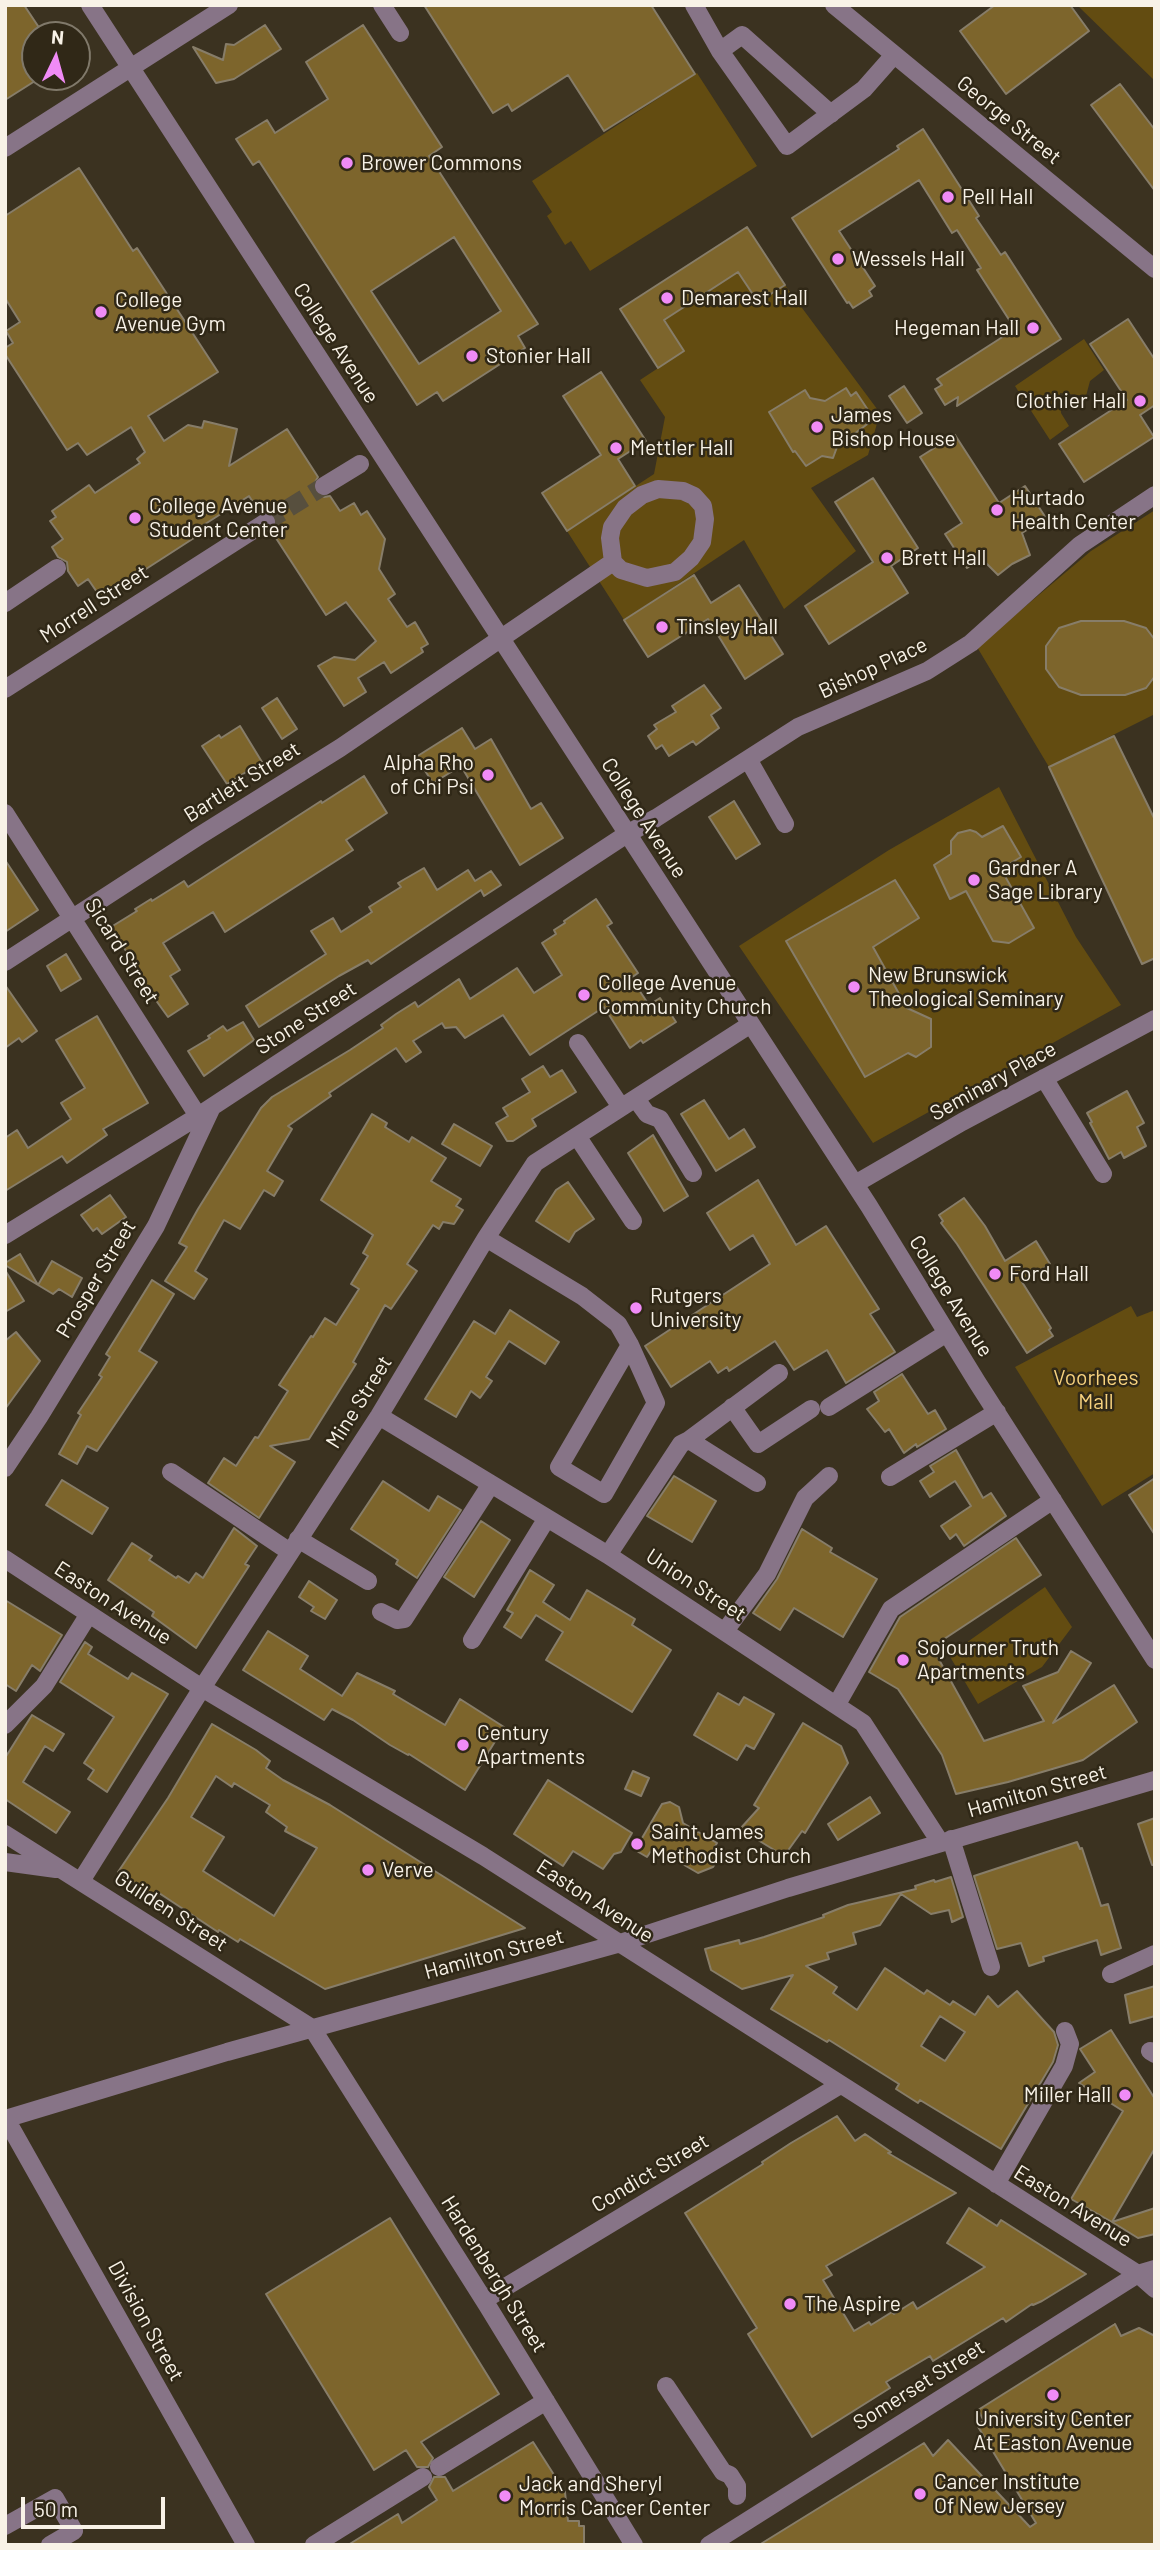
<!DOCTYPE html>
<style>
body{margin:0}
#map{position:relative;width:1160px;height:2550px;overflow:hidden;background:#3b3220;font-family:Barlow,sans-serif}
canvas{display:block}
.frame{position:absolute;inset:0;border:7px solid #f8f2e7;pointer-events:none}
.north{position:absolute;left:21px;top:21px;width:70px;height:70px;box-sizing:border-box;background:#302817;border:2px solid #80796a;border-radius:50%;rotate:5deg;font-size:19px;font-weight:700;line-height:28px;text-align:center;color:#f8f2e7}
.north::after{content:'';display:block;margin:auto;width:24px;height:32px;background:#f08bf6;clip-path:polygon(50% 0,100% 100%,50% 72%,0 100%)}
.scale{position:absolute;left:21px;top:2497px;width:144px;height:32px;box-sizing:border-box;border:4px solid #f8f2e7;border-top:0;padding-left:9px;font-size:21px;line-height:24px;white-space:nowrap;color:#f8f2e7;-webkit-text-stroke:5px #302817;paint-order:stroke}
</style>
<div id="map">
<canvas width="1160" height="2550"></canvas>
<div class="frame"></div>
<div class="north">N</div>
<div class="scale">50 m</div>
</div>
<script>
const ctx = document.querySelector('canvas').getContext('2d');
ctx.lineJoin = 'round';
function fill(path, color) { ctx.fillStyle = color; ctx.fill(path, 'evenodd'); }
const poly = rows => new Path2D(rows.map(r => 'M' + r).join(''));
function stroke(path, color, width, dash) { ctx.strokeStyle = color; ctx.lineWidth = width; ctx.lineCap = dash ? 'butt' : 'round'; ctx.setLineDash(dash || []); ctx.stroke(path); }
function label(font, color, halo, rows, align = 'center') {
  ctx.font = font + ' Barlow,sans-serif'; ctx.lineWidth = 5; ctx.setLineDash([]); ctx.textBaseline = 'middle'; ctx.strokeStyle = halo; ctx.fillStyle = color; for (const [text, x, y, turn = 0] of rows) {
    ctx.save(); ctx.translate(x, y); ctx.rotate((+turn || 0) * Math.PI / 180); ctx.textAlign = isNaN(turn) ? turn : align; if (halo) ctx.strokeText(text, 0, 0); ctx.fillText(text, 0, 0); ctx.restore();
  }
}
const green = poly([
 [1077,5,1155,5,1155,81],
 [697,73,757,166,590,271,571,241,565,245,547,216,552,212,532,181],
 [738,272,758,302,785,285,880,413,868,455,811,488,856,551,784,609,744,540,624,620,567,531,654,474,665,417,640,380,684,351,664,320],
 [1084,339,1104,370,1090,381,1086,396,1060,393,1061,413,1069,426,1050,440,1015,386],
 [1155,510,1155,714,1049,767,977,647,1091,551],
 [999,787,1076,937,1121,1005,873,1143,739,946,889,850],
 [1131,1306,1137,1317,1155,1310,1155,1473,1102,1506,1015,1367],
 [1045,1587,1072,1627,1042,1667,978,1704,949,1655]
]);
const building = poly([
 [5,5,24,5,44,35,35,35,35,81,5,100,5,5],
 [424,5,651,5,695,74,604,131,568,75,512,111,508,104,493,113,424,5],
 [995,5,1070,5,1089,31,1006,94,960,31,995,5],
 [265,25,281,49,234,79,216,83,193,47,223,60,226,44,234,45,265,25],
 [363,25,442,147,429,156,538,324,518,336,525,348,443,401,437,392,417,405,259,161,253,165,236,139,267,120,275,133,328,99,306,62,363,25],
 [454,237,501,311,419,364,371,291,454,237],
 [1120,84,1155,130,1155,191,1091,105,1120,84],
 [923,129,979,216,976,218,1001,255,1005,252,1061,339,957,406,958,397,945,405,935,389,942,385,937,379,1015,329,977,270,981,268,957,230,952,233,919,180,839,231,875,286,869,291,872,296,853,308,849,302,847,303,792,218,899,149,897,146,923,129],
 [79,168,133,251,137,248,218,372,148,416,164,441,188,425,202,428,204,421,237,429,229,466,287,429,318,477,313,486,315,492,324,497,330,496,340,511,354,503,361,515,367,511,385,539,379,569,395,594,388,599,407,627,415,622,428,644,421,648,423,652,391,673,384,662,358,678,366,692,344,706,318,666,334,657,355,660,376,641,346,602,326,615,272,532,277,522,275,515,266,511,260,513,249,496,191,533,194,538,101,598,88,579,78,586,68,571,67,562,58,557,52,547,63,539,50,521,56,517,52,511,89,485,95,493,140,463,137,459,145,452,131,427,87,455,78,443,67,450,5,354,5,348,13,343,6,331,20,322,5,298,5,216,79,168],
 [747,227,785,285,758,302,738,272,664,320,684,351,658,368,620,309,747,227],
 [1128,319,1155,360,1155,405,1140,415,1154,437,1084,482,1059,444,1127,400,1090,344,1128,319],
 [601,372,646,441,618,459,635,486,567,531,542,493,601,455,563,396,601,372],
 [904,386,922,413,907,423,889,396,904,386],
 [846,388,851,396,856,392,874,419,837,447,833,458,822,456,806,466,795,451,793,452,769,412,805,390,810,398,825,401,846,388],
 [955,435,999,503,1025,486,1046,518,1022,533,1030,555,1012,564,998,575,982,559,967,568,945,534,962,523,920,457,955,435],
 [873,478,918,548,891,566,908,593,829,644,805,606,873,562,835,502,873,478],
 [694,575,711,603,739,585,783,654,745,679,708,619,648,657,624,620,694,575],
 [1081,621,1124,621,1146,628,1155,640,1155,676,1146,688,1125,695,1081,695,1059,687,1046,669,1046,646,1059,628,1081,621],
 [704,685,721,708,711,715,719,728,696,745,693,741,669,756,662,745,656,749,648,736,657,729,654,725,676,712,672,706,704,685],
 [277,698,297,729,282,739,262,708,277,698],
 [240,726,262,762,227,784,202,746,219,735,221,738,240,726],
 [462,728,475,749,491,739,531,809,541,803,563,838,520,865,461,766,433,783,416,757,462,728],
 [1114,736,1155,820,1155,958,1142,964,1049,767,1114,736],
 [364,776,387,813,346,840,353,850,225,932,213,912,163,943,180,970,170,976,188,1004,168,1017,139,977,141,975,111,927,137,911,135,909,151,899,152,901,184,881,188,887,321,801,322,803,364,776],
 [734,801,760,844,736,859,709,817,734,801],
 [1003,826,1021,857,1001,869,1034,928,1009,943,993,941,966,891,950,899,934,865,951,854,951,841,958,833,970,830,976,832,982,837,1003,826],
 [5,860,38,910,5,932,5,860],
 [424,868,437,890,468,870,475,881,491,871,501,885,484,896,481,890,371,964,368,960,339,976,259,1027,246,1006,326,954,311,931,333,918,341,932,372,912,369,907,401,887,398,883,424,868],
 [895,880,919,918,873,947,907,1008,931,1019,931,1047,916,1057,908,1053,865,1077,786,941,895,880],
 [596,899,612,923,607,926,638,973,631,978,649,1005,660,998,676,1022,643,1043,641,1040,630,1048,604,1007,530,1055,503,1015,465,1038,456,1027,445,1028,442,1023,413,1041,421,1052,406,1062,396,1048,329,1093,331,1096,288,1126,292,1129,267,1171,283,1181,274,1196,264,1190,240,1229,224,1220,195,1271,207,1279,194,1299,165,1281,187,1247,179,1243,198,1209,261,1108,272,1097,350,1050,383,1028,381,1025,396,1014,415,1002,418,1007,459,979,470,999,517,968,534,993,562,975,542,943,556,934,554,930,565,923,564,921,596,899],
 [66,954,81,979,61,991,47,966,66,954],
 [5,985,37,1031,22,1042,19,1038,5,1048,5,985],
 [97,1016,148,1103,103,1129,107,1135,67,1163,62,1156,5,1191,5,1138,17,1130,28,1148,71,1119,61,1103,85,1088,56,1040,97,1016],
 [243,1022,254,1040,204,1076,188,1051,210,1038,208,1036,223,1026,227,1031,243,1022],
 [543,1066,550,1077,562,1070,576,1092,532,1119,536,1126,513,1141,507,1141,496,1123,508,1116,503,1108,530,1092,522,1079,543,1066],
 [1127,1091,1144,1123,1137,1127,1146,1146,1124,1158,1121,1152,1109,1159,1090,1123,1092,1122,1087,1113,1127,1091],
 [704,1100,729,1139,744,1129,755,1147,716,1171,681,1114,704,1100],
 [372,1114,387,1123,385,1127,409,1142,412,1137,446,1158,431,1181,461,1199,456,1206,463,1210,454,1224,443,1222,439,1229,433,1225,407,1264,417,1271,391,1309,385,1305,353,1362,356,1364,309,1439,270,1446,295,1462,259,1518,208,1483,224,1458,236,1466,255,1437,258,1438,288,1391,279,1385,311,1336,313,1337,325,1318,336,1325,359,1289,351,1284,368,1256,363,1253,373,1235,321,1200,372,1114],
 [454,1124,492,1146,480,1166,442,1144,454,1124],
 [653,1135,688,1196,664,1211,628,1153,653,1135],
 [758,1180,796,1245,826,1226,879,1309,870,1314,895,1352,846,1383,827,1350,794,1370,775,1341,729,1371,727,1367,718,1373,710,1361,671,1387,645,1346,770,1264,753,1235,730,1250,707,1213,758,1180],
 [568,1182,594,1219,575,1232,569,1242,536,1221,556,1190,568,1182],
 [110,1195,126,1217,102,1234,97,1228,93,1231,81,1215,110,1195],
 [964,1198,985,1226,1005,1261,1036,1241,1050,1264,1022,1282,1051,1328,1049,1330,1053,1336,1027,1353,957,1244,941,1223,943,1221,939,1215,964,1198],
 [20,1254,38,1285,5,1265,5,1263,20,1254],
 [52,1261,82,1278,72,1297,59,1289,53,1294,38,1285,52,1261],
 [5,1270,24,1301,5,1312,5,1270],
 [152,1280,174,1294,139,1351,157,1362,97,1451,87,1446,77,1464,59,1454,81,1415,78,1413,102,1377,99,1375,110,1357,106,1354,152,1280],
 [510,1310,559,1342,545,1364,509,1341,486,1377,492,1381,480,1398,471,1391,456,1417,425,1399,474,1321,495,1334,510,1310],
 [16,1332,40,1361,5,1409,5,1341,16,1332],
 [902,1374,928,1414,935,1410,946,1429,917,1447,916,1444,904,1453,889,1429,885,1432,867,1409,879,1401,874,1392,902,1374],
 [956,1450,983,1498,991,1493,1006,1516,964,1546,956,1534,950,1539,941,1526,971,1506,955,1481,930,1497,920,1481,934,1472,930,1466,956,1450],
 [674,1476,716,1501,692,1542,647,1516,674,1476],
 [1155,1478,1155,1535,1129,1495,1155,1478],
 [62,1480,108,1508,92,1534,46,1505,62,1480],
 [383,1481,429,1511,438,1496,461,1510,417,1578,396,1564,398,1560,351,1529,383,1481],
 [481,1521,510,1540,474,1597,444,1577,481,1521],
 [234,1528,257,1546,245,1564,249,1566,196,1648,152,1616,154,1612,108,1580,132,1543,152,1556,149,1560,176,1578,178,1576,189,1583,196,1573,203,1578,234,1528],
 [802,1529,832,1548,830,1552,877,1579,843,1637,794,1608,780,1630,753,1613,777,1579,802,1529],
 [1016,1538,1041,1575,932,1647,984,1741,1044,1721,1023,1686,1058,1672,1071,1651,1091,1663,1053,1723,1114,1685,1137,1722,1083,1760,1008,1782,956,1794,942,1755,898,1689,869,1672,900,1617,1016,1538],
 [530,1570,554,1585,543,1602,570,1620,587,1590,635,1619,632,1625,671,1650,632,1712,546,1660,563,1632,536,1615,521,1638,504,1627,513,1613,507,1610,530,1570],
 [309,1581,337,1600,325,1619,311,1611,314,1607,299,1597,309,1581],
 [5,1600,62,1635,40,1671,32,1665,16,1691,5,1684,5,1600],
 [268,1631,308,1656,300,1669,342,1696,357,1673,395,1691,393,1694,445,1725,460,1699,504,1727,465,1790,409,1754,408,1755,390,1745,353,1720,332,1709,324,1720,243,1670,268,1631],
 [85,1642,92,1647,88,1654,128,1679,132,1673,168,1694,107,1792,88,1779,94,1770,84,1763,114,1717,60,1682,85,1642],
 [718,1693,739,1705,744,1697,774,1714,754,1749,746,1745,737,1760,694,1735,718,1693],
 [32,1715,64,1734,53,1751,45,1746,23,1782,70,1812,56,1833,5,1799,5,1758,32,1715],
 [803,1723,841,1746,848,1763,805,1833,802,1831,784,1856,740,1829,759,1808,754,1805,803,1723],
 [212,1724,256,1750,270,1761,266,1768,283,1780,330,1805,525,1928,325,1989,240,1939,238,1942,219,1930,218,1932,159,1893,156,1897,139,1886,118,1872,168,1798,212,1724],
 [216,1776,232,1787,234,1783,270,1805,266,1812,287,1827,285,1831,317,1848,274,1916,203,1871,224,1837,191,1817,216,1776],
 [633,1771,649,1778,641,1796,625,1789,633,1771],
 [548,1780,632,1833,621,1852,614,1854,603,1869,573,1851,563,1866,514,1834,548,1780],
 [870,1797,880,1813,838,1840,828,1824,870,1797],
 [670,1802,679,1807,683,1823,717,1843,714,1848,718,1859,713,1867,698,1873,660,1851,657,1855,651,1851,647,1857,635,1850,662,1804,670,1802],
 [1155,1818,1155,1865,1152,1865,1138,1824,1155,1818],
 [1077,1842,1080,1849,1082,1848,1101,1906,1108,1904,1121,1948,1101,1955,1097,1940,1043,1957,1044,1961,1029,1966,1021,1943,997,1949,974,1876,1077,1842],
 [951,1877,963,1917,952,1922,949,1910,931,1914,901,1894,880,1925,853,1933,856,1944,827,1953,829,1959,806,1966,837,1987,833,1993,857,2010,885,1968,924,1994,927,1990,950,2005,953,2001,975,2015,988,1996,998,2007,1017,1991,1054,2032,1058,2045,1053,2062,1001,2149,920,2100,918,2103,896,2089,899,2084,829,2040,827,2042,771,2009,793,1975,742,1989,711,1970,705,1949,739,1940,740,1944,764,1937,824,1917,823,1915,848,1905,916,1889,915,1886,934,1880,935,1882,951,1877],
 [940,2016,965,2032,945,2061,921,2046,940,2016],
 [1155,1986,1155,2016,1130,2023,1125,1995,1155,1986],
 [1111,2030,1155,2099,1155,2148,1112,2222,1071,2199,1123,2111,1079,2083,1095,2072,1080,2049,1111,2030],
 [837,2116,855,2141,865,2134,891,2152,888,2153,956,2193,826,2266,832,2275,823,2280,854,2331,869,2322,871,2325,892,2312,894,2314,913,2302,917,2309,985,2267,947,2243,969,2208,997,2226,1001,2220,1086,2274,1042,2301,1033,2305,1032,2304,1006,2322,1003,2318,933,2361,930,2356,886,2382,890,2388,812,2437,748,2334,757,2328,685,2213,763,2164,762,2162,791,2143,837,2116],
 [1155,2208,1155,2234,1138,2238,1112,2222,1155,2208],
 [390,2218,499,2394,421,2442,433,2458,428,2467,417,2467,406,2450,374,2470,266,2294,390,2218],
 [1115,2324,1121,2336,1139,2328,1155,2336,1155,2545,759,2545,924,2443,933,2456,948,2440,1030,2527,1036,2523,977,2425,984,2421,978,2410,1115,2324],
 [533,2442,565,2492,568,2521,579,2521,579,2526,584,2526,584,2545,348,2545,398,2514,402,2523,437,2500,429,2487,434,2477,445,2477,453,2491,533,2442]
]);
const minorTunnel = poly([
 [266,522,324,486]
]);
const minor = poly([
 [90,5,869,1206,977,1382,1155,1660],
 [382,5,400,33],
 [694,5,720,51,787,146,864,89,894,55],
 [834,5,1155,269],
 [720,51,742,35,831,114],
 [5,148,229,5],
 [324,486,360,464],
 [5,603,57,568],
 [5,689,266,522],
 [748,759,785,824],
 [5,813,198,1116],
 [5,962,199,836,340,748,613,562,621,570,647,578,675,572,691,558,702,542,705,519,703,506,694,496,683,491,658,489,642,495,625,508,612,527,610,538,613,562],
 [578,1043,621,1107],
 [1044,1078,1103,1174],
 [636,1099,647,1114,660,1119,693,1173],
 [577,1136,633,1221],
 [855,1184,962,1122,1155,1019],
 [5,1235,192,1120,627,834,656,818,798,727,927,671,971,643,1080,545,1155,495],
 [486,1238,582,1296,618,1324,630,1345,656,1403,604,1494,559,1467,630,1345],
 [732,1407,758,1444,811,1409],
 [829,1407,947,1333],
 [379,1416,608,1555,863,1723,940,1842],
 [689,1440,779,1373],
 [5,1468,39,1417,156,1226,212,1107],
 [171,1472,290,1552],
 [890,1477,997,1412],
 [298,1539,368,1581],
 [608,1555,681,1444,689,1440,757,1483],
 [5,1559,202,1688,483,1856,1138,2274,1155,2289],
 [381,1612,397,1620,404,1619,491,1484],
 [725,1631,767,1574,805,1498,829,1476],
 [472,1640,547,1518],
 [837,1704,891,1609,1053,1500],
 [5,1725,44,1686,89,1614],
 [5,1834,312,2028,487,2305,634,2545],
 [951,1839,991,1967],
 [5,1862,56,1869],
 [81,1881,202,1688,379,1416,486,1238,535,1163,751,1024],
 [1111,1974,1155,1954],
 [1150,2051,1155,2054],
 [5,2119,227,2052,617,1944,788,1888,1155,1780],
 [6,2119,246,2545],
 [996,2184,1064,2066,1070,2044,1065,2031],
 [484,2300,840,2085],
 [666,2386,723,2472,730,2475,737,2486,737,2496],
 [439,2467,546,2401],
 [5,2526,55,2498,74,2531,50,2545],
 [314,2545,423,2477],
 [709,2545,1138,2274,1155,2269]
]);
const markers = [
 [347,163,7,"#f08bf6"],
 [948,197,7,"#f08bf6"],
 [838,259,7,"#f08bf6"],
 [667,298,7,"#f08bf6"],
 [101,312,7,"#f08bf6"],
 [1033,328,7,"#f08bf6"],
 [472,356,7,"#f08bf6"],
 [1140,401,7,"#f08bf6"],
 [817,427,7,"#f08bf6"],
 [616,448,7,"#f08bf6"],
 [997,510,7,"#f08bf6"],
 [135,518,7,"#f08bf6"],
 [887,558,7,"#f08bf6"],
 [662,627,7,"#f08bf6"],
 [488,775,7,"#f08bf6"],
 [974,880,7,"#f08bf6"],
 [854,987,7,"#f08bf6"],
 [584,995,7,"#f08bf6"],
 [995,1274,7,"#f08bf6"],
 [636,1308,7,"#f08bf6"],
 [903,1660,7,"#f08bf6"],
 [463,1745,7,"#f08bf6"],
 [637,1844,7,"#f08bf6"],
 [368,1870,7,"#f08bf6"],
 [1125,2095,7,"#f08bf6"],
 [790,2304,7,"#f08bf6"],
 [1053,2395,7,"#f08bf6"],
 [920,2494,7,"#f08bf6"],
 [505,2496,7,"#f08bf6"]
];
const streetNames = [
 ["George Street",1009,120,39],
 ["College Avenue",336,343,57],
 ["Morrell Street",94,604,-33],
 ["Bishop Place",873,668,-25],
 ["Bartlett Street",242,782,-32],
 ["College Avenue",644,818,57],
 ["Sicard Street",122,951,58],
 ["Stone Street",306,1018,-33],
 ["Seminary Place",993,1081,-29],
 ["Prosper Street",96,1279,-59],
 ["College Avenue",951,1296,58],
 ["Mine Street",359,1402,-58],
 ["Union Street",696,1585,33],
 ["Easton Avenue",113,1603,33],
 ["Hamilton Street",1037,1791,-16],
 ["Easton Avenue",595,1901,33],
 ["Guilden Street",171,1911,33],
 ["Hamilton Street",494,1954,-15],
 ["Condict Street",650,2173,-31],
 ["Easton Avenue",1073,2206,32],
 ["Hardenbergh Street",494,2274,58],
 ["Division Street",146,2321,61],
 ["Somerset Street",919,2385,-32]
];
const poiNames = [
 ["Brower Commons",361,163],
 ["Pell Hall",962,197],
 ["Wessels Hall",852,259],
 ["Demarest Hall",681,298],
 ["College",115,300],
 ["Avenue Gym",115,324],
 ["Hegeman Hall",1019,328,"right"],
 ["Stonier Hall",486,356],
 ["Clothier Hall",1126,401,"right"],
 ["James",831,415],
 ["Bishop House",831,439],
 ["Mettler Hall",630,448],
 ["Hurtado",1011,498],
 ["Health Center",1011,522],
 ["College Avenue",149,506],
 ["Student Center",149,530],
 ["Brett Hall",901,558],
 ["Tinsley Hall",676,627],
 ["Alpha Rho",474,763,"right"],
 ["of Chi Psi",474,787,"right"],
 ["Gardner A",988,868],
 ["Sage Library",988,892],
 ["New Brunswick",868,975],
 ["Theological Seminary",868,999],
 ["College Avenue",598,983],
 ["Community Church",598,1007],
 ["Ford Hall",1009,1274],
 ["Rutgers",650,1296],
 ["University",650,1320],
 ["Sojourner Truth",917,1648],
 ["Apartments",917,1672],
 ["Century",477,1733],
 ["Apartments",477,1757],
 ["Saint James",651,1832],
 ["Methodist Church",651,1856],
 ["Verve",382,1870],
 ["Miller Hall",1111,2095,"right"],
 ["The Aspire",804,2304],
 ["University Center",1053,2419,"center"],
 ["At Easton Avenue",1053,2443,"center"],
 ["Cancer Institute",934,2482],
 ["Of New Jersey",934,2506],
 ["Jack and Sheryl",519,2484],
 ["Morris Cancer Center",519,2508]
];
const parkNames = [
 ["Voorhees",1096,1378],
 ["Mall",1096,1402]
];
fill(green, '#634c11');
fill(building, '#7d652c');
stroke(building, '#877d69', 2);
stroke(minorTunnel, '#574f3e', 18, [18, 9]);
stroke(minor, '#877487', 18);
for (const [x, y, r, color] of markers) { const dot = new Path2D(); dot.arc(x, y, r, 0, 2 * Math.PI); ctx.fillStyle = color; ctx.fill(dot); stroke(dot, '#302817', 2.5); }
label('21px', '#f8f2e7', '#302817', streetNames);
label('21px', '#f8f2e7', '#302817', poiNames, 'left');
label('21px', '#f7d27e', '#302817', parkNames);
</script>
